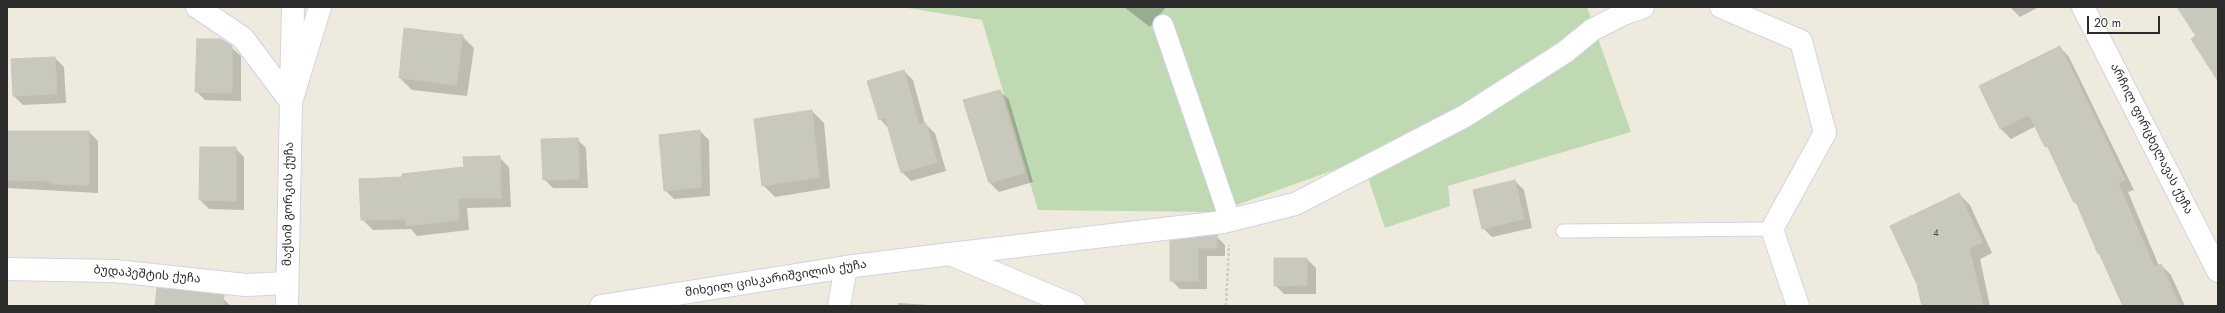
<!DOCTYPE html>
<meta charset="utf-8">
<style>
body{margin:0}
#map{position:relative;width:2225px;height:313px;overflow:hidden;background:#eeeadd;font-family:Jost,sans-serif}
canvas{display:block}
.frame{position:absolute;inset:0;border:8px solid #2c2c2c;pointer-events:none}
.scale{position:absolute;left:2087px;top:16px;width:73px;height:18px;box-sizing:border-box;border:2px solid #2c2c2c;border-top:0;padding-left:5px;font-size:12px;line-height:14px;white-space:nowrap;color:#2c2c2c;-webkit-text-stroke:3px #fff;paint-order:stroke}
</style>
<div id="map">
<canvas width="2225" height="313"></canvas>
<div class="frame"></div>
<div class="scale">20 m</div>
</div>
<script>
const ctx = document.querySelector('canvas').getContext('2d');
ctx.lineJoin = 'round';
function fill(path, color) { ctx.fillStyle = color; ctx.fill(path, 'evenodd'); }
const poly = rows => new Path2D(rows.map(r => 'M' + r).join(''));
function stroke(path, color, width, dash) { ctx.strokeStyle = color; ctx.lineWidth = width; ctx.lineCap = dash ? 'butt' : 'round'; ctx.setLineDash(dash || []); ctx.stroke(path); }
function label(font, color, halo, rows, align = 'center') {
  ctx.font = font + ' Jost,"Noto Sans Georgian",sans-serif'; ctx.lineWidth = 4; ctx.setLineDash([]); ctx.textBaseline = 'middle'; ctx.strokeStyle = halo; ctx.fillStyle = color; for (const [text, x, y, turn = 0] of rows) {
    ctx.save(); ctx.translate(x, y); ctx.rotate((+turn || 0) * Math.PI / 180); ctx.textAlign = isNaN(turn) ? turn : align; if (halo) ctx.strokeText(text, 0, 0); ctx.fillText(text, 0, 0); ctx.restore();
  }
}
const cemetery = poly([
 [902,7,1587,7,1631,132,1448,186,1450,206,1385,228,1362,160,1217,212,1038,210,982,20]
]);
const shadow = poly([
 [1124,7,1166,7,1150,27],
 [2010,7,2039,7,2020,17],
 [462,36,474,48,467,96,412,90,400,78],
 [231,47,241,56,241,101,205,100,196,91],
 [2060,47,2069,57,2134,190,2128,192,2159,266,2161,265,2171,275,2185,306,2124,306,2102,257,2099,254,2079,207,2075,202,2052,152,2046,146,2036,126,2011,139,2001,129,1980,86],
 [55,58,64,67,66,103,23,105,14,96],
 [904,71,913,80,925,124,935,133,946,171,911,181,902,172,889,129,880,119],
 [1000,91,1009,100,1033,182,999,192,990,183],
 [812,111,824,123,830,188,775,197,763,185],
 [700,131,709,140,710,196,674,199,665,190,660,136],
 [7,132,89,132,98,141,98,193,7,188],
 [577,139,586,148,588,188,553,188,544,179],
 [235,148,244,157,244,210,209,209,200,200],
 [499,157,509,167,511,207,467,208,469,230,417,236,411,229,373,230,362,219,403,178,465,168],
 [1515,181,1524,190,1532,228,1492,237,1483,228],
 [1959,194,1970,205,1992,253,1980,259,1990,306,1923,306],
 [1216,236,1225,245,1225,256,1207,256,1207,289,1180,289,1171,280,1171,242],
 [1307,259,1316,268,1316,294,1284,294,1275,285],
 [220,296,231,306,156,306],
 [898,303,946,306,949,306,898,306]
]);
const building = poly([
 [2177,7,2218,7,2218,81,2191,39,2196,36,2177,7],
 [404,28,463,35,456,85,399,78,404,28],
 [197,39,221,39,232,46,232,93,195,92,197,39],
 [2060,46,2125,180,2118,183,2154,267,2161,264,2180,306,2123,306,2099,253,2098,254,2076,202,2074,203,2047,145,2045,147,2029,115,2000,129,1979,86,2060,46],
 [55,57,57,94,13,96,11,59,55,57],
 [904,70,919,125,926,123,937,162,901,173,885,118,879,120,867,81,904,70],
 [1000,90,1025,173,989,183,963,100,1000,90],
 [812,110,819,177,762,186,754,119,812,110],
 [700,130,701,187,664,191,659,135,700,130],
 [7,131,89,131,89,185,52,184,52,181,7,180,7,131],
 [578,138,579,179,543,180,541,139,578,138],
 [200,147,236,147,236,201,199,200,200,147],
 [500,156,501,198,458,198,459,220,406,226,406,219,361,220,359,179,402,177,402,174,464,167,463,157,500,156],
 [1515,180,1524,219,1482,229,1473,190,1515,180],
 [1959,193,1982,242,1969,248,1983,306,1922,306,1917,284,1890,226,1959,193],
 [1217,235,1217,248,1198,248,1198,281,1170,281,1170,241,1217,235],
 [1274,258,1307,258,1307,285,1274,286,1274,258],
 [157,288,224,295,223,306,155,306,157,288]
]);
const path = poly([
 [1226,306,1229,245]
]);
const service = poly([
 [1563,231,1772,229]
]);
const pedestrian = poly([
 [1163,25,1230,220]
]);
const minor = poly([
 [197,7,243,38,291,102],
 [1721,7,1801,41,1825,133,1772,229,1798,306],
 [2083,7,2218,271],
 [291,91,293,7],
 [950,254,1223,222,1295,204,1465,116,1565,52,1592,30,1623,14,1643,7],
 [7,269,115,271,246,285,287,283],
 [839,306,846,267]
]);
const tertiary = poly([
 [287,306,291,102,320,7],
 [601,306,846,267,950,254,1074,306]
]);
const numberNames = [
 ["4",1936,234]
];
const streetNames = [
 ["არჩილ ფირცხელავას ქუჩა",2151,139,63],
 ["მაქსიმ გორკის ქუჩა",289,204,-89],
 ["ბუდაპეშტის ქუჩა",147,275,5],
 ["მიხეილ ცისკარიშვილის ქუჩა",776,279,-9]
];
fill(cemetery, '#bfd9b3');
fill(shadow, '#0003');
fill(building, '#c9c8bc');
stroke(building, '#cac7b7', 1);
stroke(service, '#d2d3e5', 15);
stroke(pedestrian, '#d2d3e5', 22);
stroke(minor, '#d2d3e5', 24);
stroke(tertiary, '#d2d3e5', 24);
stroke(path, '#ccc', 2.5, [3, 2]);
stroke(service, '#fff', 13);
stroke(pedestrian, '#fff', 20);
stroke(minor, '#fff', 22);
stroke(tertiary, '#fff', 22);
label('10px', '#535350', null, numberNames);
label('12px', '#2c2c2c', '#fff', streetNames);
</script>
